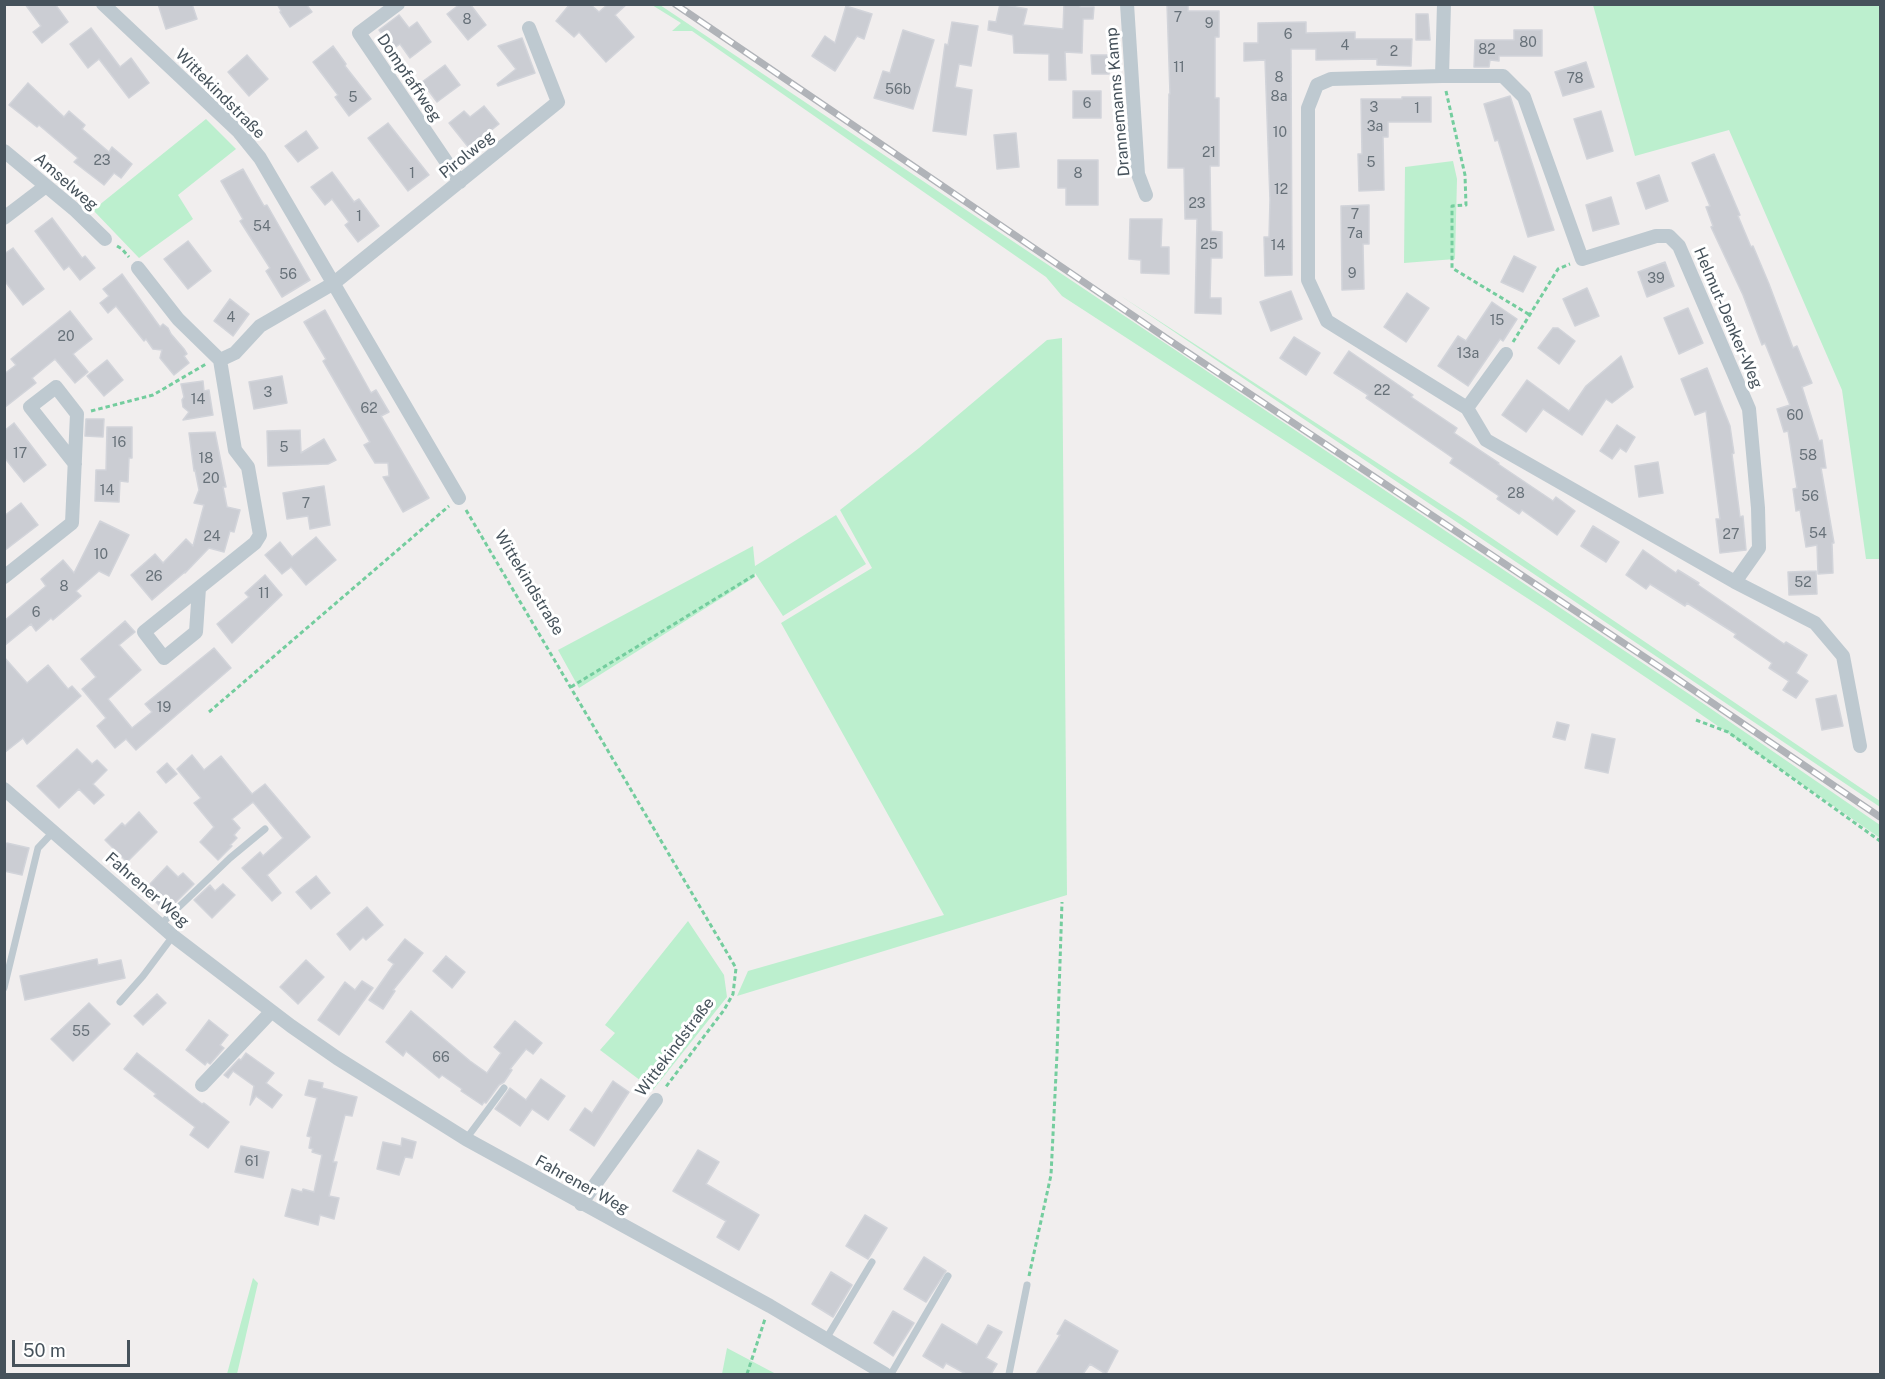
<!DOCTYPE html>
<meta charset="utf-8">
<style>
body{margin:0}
#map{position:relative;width:1885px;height:1379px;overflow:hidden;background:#f1eeee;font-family:"Public Sans",sans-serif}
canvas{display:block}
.frame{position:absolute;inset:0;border:6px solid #46525b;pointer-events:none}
.scale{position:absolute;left:12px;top:1340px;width:118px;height:27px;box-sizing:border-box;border:3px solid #46525b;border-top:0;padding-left:8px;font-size:18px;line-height:21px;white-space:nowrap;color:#46525b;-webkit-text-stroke:4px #fff;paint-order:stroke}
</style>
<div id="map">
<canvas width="1885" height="1379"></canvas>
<div class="frame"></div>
<div class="scale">50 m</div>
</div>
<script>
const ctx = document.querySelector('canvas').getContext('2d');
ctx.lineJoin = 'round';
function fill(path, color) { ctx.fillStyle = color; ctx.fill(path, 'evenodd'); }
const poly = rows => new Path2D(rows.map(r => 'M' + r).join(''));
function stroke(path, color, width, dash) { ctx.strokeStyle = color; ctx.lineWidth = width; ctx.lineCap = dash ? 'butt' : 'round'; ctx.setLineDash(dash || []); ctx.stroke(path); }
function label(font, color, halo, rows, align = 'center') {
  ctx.font = font + ' "Public Sans",sans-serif'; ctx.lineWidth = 6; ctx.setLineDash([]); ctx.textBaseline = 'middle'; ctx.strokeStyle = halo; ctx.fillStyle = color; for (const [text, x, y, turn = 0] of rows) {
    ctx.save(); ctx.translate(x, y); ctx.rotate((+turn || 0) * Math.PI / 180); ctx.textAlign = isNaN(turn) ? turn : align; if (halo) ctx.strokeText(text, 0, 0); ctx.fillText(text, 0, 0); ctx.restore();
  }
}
const green = poly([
 [652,5,660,5,1704,704,1880,825,1880,838,1696,711,1547,611,1062,296,1046,277,692,31,672,31,681,23],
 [1593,5,1880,5,1880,559,1866,559,1842,390,1729,130,1635,156],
 [206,119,236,149,178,195,193,219,139,258,93,210],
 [1453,161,1457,179,1455,259,1404,263,1405,167],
 [1121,296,1465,520,1880,801,1880,807],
 [1062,338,1067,895,737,996,748,971,944,915,781,623,872,568,840,510,919,448,1047,340],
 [836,515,866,564,783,616,755,573,755,577,579,688,558,650,753,546,755,566],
 [688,921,724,975,727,997,653,1090,600,1050,615,1033,605,1025],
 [253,1278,258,1283,237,1374,227,1374],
 [727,1348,776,1374,722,1374]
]);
const building = poly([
 [25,4,55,4,68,22,42,43,33,32,41,26,25,4],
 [158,4,192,4,197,19,166,29,158,4],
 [277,4,306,4,312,12,290,27,280,12,281,11,277,4],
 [460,4,470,4,486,25,468,40,447,14,460,4],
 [570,4,590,4,599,12,608,4,627,4,615,15,634,37,606,62,579,32,574,37,556,21,570,4],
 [1000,4,1027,9,1023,25,1063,29,1064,4,1080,4,1080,7,1094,7,1093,19,1083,19,1082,53,1065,52,1066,80,1049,80,1049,54,1014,53,1013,35,988,30,989,21,996,22,1000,4],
 [1167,4,1188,4,1188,11,1219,11,1219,37,1215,37,1215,98,1219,98,1219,166,1210,166,1211,231,1222,232,1222,258,1211,258,1210,298,1221,298,1221,314,1195,313,1197,219,1185,219,1184,168,1168,168,1169,94,1170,94,1167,4],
 [846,6,872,14,864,39,857,36,835,71,812,56,825,36,835,43,846,6],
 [1416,14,1428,14,1430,40,1416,40,1416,14],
 [399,15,409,28,417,22,431,42,410,58,400,44,393,49,379,30,399,15],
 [952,22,978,26,971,66,959,64,955,87,972,90,966,135,933,131,945,44,948,45,952,22],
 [1306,22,1306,33,1355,32,1355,39,1412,39,1411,66,1377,65,1377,59,1316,60,1316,49,1291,49,1292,275,1265,276,1264,237,1269,237,1270,200,1265,60,1244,61,1244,43,1258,43,1258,23,1306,22],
 [91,28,120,67,131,58,149,83,129,98,99,59,88,68,70,44,91,28],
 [903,30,934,40,913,109,874,98,883,71,890,73,903,30],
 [1514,30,1542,30,1542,56,1499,56,1499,61,1490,60,1489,67,1474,67,1475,40,1514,40,1514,30],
 [522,38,535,73,498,86,497,84,516,69,498,46,522,38],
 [333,46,346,64,345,66,371,99,349,116,335,97,338,95,313,62,333,46],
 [247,55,268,79,249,96,228,72,247,55],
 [1091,55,1110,55,1109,74,1092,74,1091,55],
 [1586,62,1594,87,1563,96,1555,72,1586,62],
 [445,65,460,85,437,102,422,82,445,65],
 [28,83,64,117,69,111,85,125,82,129,109,152,112,147,132,164,121,178,114,173,104,185,74,162,78,158,39,125,37,127,9,105,28,83],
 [1073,91,1101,91,1101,118,1073,118,1073,91],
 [1510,96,1554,230,1528,237,1498,140,1495,141,1484,104,1510,96],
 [1402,97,1431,97,1431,122,1388,122,1388,137,1383,137,1384,190,1359,191,1358,154,1362,154,1361,99,1402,99,1402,97],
 [484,106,499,124,469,148,449,123,464,111,470,117,484,106],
 [1601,111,1613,151,1587,159,1574,119,1601,111],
 [388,123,429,175,408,191,368,138,388,123],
 [306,131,318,148,298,162,285,146,306,131],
 [1016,133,1019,167,997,169,994,135,1016,133],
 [1714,154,1740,215,1738,216,1751,247,1753,246,1769,284,1793,348,1797,346,1812,383,1802,387,1819,441,1822,440,1826,468,1821,468,1834,543,1832,543,1833,573,1818,574,1817,545,1806,547,1800,510,1796,511,1793,489,1797,488,1788,431,1784,432,1777,409,1790,405,1765,343,1762,345,1743,295,1711,227,1713,226,1706,207,1710,206,1692,163,1714,154],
 [1058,160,1098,160,1098,205,1066,205,1066,188,1058,188,1058,160],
 [243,169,264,206,267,205,310,280,282,297,266,271,270,268,240,221,243,219,221,181,243,169],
 [332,172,354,202,359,199,379,226,358,242,345,225,349,222,332,199,325,205,311,187,332,172],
 [1659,175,1668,201,1646,209,1637,183,1659,175],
 [1611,197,1619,224,1593,231,1586,205,1611,197],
 [1369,205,1369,244,1363,244,1364,289,1342,290,1341,206,1369,205],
 [52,218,82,258,85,256,95,268,80,280,69,266,64,270,35,231,52,218],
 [1130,219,1162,219,1161,247,1169,247,1169,274,1141,273,1141,260,1129,259,1130,219],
 [188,241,211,271,188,289,164,259,188,241],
 [13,248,44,289,23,305,4,280,4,254,13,248],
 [1514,256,1536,267,1523,292,1501,282,1514,256],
 [1665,262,1674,286,1647,297,1638,272,1665,262],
 [122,274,160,327,163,324,168,328,171,334,184,349,187,354,184,356,189,363,174,375,160,358,162,350,153,349,146,339,144,341,116,306,108,313,100,303,109,296,103,289,122,274],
 [1587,288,1599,316,1575,326,1563,299,1587,288],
 [1291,291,1302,319,1271,331,1260,302,1291,291],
 [1407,293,1429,308,1406,342,1384,327,1407,293],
 [230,299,249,314,233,336,214,321,230,299],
 [1492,302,1517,319,1503,341,1500,339,1468,386,1438,366,1458,336,1466,341,1492,302],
 [1688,308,1703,343,1679,354,1664,318,1688,308],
 [325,310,371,393,376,390,389,412,381,416,429,498,403,512,383,477,389,476,388,463,375,463,364,445,370,442,323,361,326,359,304,322,325,310],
 [70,311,92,339,73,354,88,372,75,383,55,359,32,378,36,383,4,408,4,374,16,365,11,359,70,311],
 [1553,328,1558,328,1575,341,1559,364,1538,348,1553,328],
 [1294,337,1320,353,1306,375,1280,358,1294,337],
 [1349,351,1413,395,1411,397,1457,428,1454,433,1499,463,1498,464,1553,501,1556,497,1575,511,1557,535,1522,510,1519,514,1497,499,1499,496,1450,463,1453,458,1366,398,1368,395,1334,373,1349,351],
 [1621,356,1633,387,1612,403,1606,399,1582,435,1543,409,1526,432,1502,415,1527,380,1569,411,1586,386,1621,356],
 [107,360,123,380,104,396,87,376,107,360],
 [1707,368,1730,426,1734,453,1732,454,1740,517,1743,516,1746,550,1720,553,1716,519,1720,519,1706,411,1695,415,1681,379,1707,368],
 [282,376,287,403,254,409,249,382,282,376],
 [203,381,204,391,209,390,213,415,183,420,189,412,183,407,182,400,184,397,181,384,203,381],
 [86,419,104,419,103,437,85,436,86,419],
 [14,423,46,465,24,482,4,457,4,431,14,423],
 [1617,425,1635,437,1626,452,1620,448,1612,459,1600,451,1617,425],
 [107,427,132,427,132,458,129,458,128,482,120,481,119,502,95,501,96,470,106,470,107,427],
 [300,430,301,453,324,439,336,460,328,464,268,466,267,431,300,430],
 [215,432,226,487,223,487,227,507,240,510,234,532,230,531,224,552,209,548,185,573,186,571,152,600,131,575,155,554,163,563,186,539,193,546,204,505,194,503,199,490,195,470,194,471,189,433,215,432],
 [1658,462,1663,493,1639,497,1635,466,1658,462],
 [324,486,330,525,310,529,308,516,287,519,283,493,324,486],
 [21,503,38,525,4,551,4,516,21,503],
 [100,521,129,535,109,576,99,571,76,591,81,596,53,620,51,618,36,631,31,624,4,646,4,621,46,586,41,579,63,560,74,573,100,521],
 [1593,526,1619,542,1606,562,1581,546,1593,526],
 [316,537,336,560,306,585,291,567,282,574,265,555,280,542,292,557,316,537],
 [1643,550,1676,573,1678,570,1699,583,1698,585,1784,644,1786,642,1807,655,1796,673,1808,681,1796,698,1783,690,1789,681,1769,668,1772,663,1734,637,1736,634,1687,603,1685,606,1650,584,1646,589,1626,575,1643,550],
 [1816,571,1817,594,1789,595,1788,572,1816,571],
 [265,575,282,595,232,643,217,624,249,597,245,593,265,575],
 [125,621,135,632,119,645,141,670,108,699,132,728,152,712,145,704,214,648,231,668,136,750,126,739,115,748,97,726,106,718,82,689,96,677,81,659,125,621],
 [4,657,27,683,48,665,68,689,72,686,81,696,27,744,23,738,4,753,4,657],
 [1836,695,1843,726,1822,730,1816,699,1836,695],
 [1557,722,1569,725,1565,740,1553,737,1557,722],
 [1592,734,1615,739,1608,773,1585,768,1592,734],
 [77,749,92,764,97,760,107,770,93,784,104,795,94,804,79,789,59,808,37,786,77,749],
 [192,755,204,770,221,756,252,794,265,784,310,837,267,875,281,893,272,901,242,868,260,852,263,856,283,838,253,802,232,819,240,828,234,835,237,838,230,845,232,846,218,860,200,842,214,827,194,803,201,798,177,769,192,755],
 [167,763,177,774,166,783,157,772,167,763],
 [139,812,157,832,127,862,105,840,122,823,125,826,139,812],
 [7,843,29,848,22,875,4,871,4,853,7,843],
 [167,866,178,877,183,873,194,884,166,912,156,902,162,896,150,884,167,866],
 [316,876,330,893,311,909,296,892,316,876],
 [223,884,235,895,212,918,194,900,210,885,215,891,223,884],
 [367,907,383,925,366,940,363,937,350,950,337,934,367,907],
 [405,939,423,953,393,990,395,991,383,1009,369,1000,394,964,388,960,405,939],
 [446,956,465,972,452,988,433,971,446,956],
 [97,959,98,965,121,960,125,978,25,1000,20,976,97,959],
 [306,960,324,977,298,1004,280,987,306,960],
 [362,981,373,988,339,1035,318,1020,345,982,355,990,362,981],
 [157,994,166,1003,143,1025,134,1016,157,994],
 [89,1003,110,1024,73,1061,51,1039,89,1003],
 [411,1011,470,1061,487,1073,501,1053,494,1047,515,1021,542,1043,533,1054,526,1049,510,1069,512,1070,504,1082,499,1085,486,1103,484,1102,482,1105,461,1091,462,1089,442,1075,439,1078,406,1051,403,1056,386,1042,411,1011],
 [209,1020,228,1035,220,1045,224,1048,210,1064,207,1062,205,1065,186,1050,209,1020],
 [137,1053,202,1104,204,1103,229,1122,208,1148,190,1135,195,1127,154,1096,156,1094,124,1069,137,1053],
 [246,1053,274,1073,266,1083,282,1095,272,1108,256,1096,250,1105,254,1086,233,1071,228,1078,224,1075,239,1059,241,1060,246,1053],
 [541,1079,565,1096,548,1120,532,1109,520,1126,495,1109,510,1088,526,1100,541,1079],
 [309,1080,323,1083,322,1088,357,1097,352,1116,345,1115,333,1162,337,1162,329,1196,339,1198,334,1219,320,1215,318,1225,285,1216,292,1189,302,1192,303,1189,314,1192,322,1155,312,1152,313,1149,309,1148,311,1137,307,1136,317,1098,305,1095,309,1080],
 [613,1081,629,1092,594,1146,570,1130,585,1108,592,1113,613,1081],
 [402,1138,416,1142,412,1158,405,1157,399,1175,377,1169,383,1142,401,1146,402,1138],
 [241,1146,269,1152,263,1178,235,1172,241,1146],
 [698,1150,719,1162,706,1184,759,1215,739,1250,717,1237,726,1221,673,1191,698,1150],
 [865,1215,887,1228,868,1259,846,1246,865,1215],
 [924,1257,946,1271,926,1302,904,1289,924,1257],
 [831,1272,852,1285,833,1317,812,1304,831,1272],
 [893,1311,914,1323,893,1356,874,1343,893,1311],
 [1065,1320,1118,1351,1106,1374,1090,1364,1083,1374,1036,1374,1060,1335,1057,1334,1065,1320],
 [942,1324,977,1345,988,1325,1002,1332,986,1358,997,1364,991,1374,966,1374,946,1363,943,1368,923,1356,942,1324]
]);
const path = poly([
 [1446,91,1465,175,1466,205,1452,206,1452,268,1530,315],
 [117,246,122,249,129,257],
 [1513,342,1558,269,1570,264],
 [91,411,153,395,206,364],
 [466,510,736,968,733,994,724,1010,665,1088],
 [571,687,756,574],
 [209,712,449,506],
 [1696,720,1728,732,1880,841],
 [1029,1276,1051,1175,1057,1054,1062,902],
 [747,1374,765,1319]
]);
const service = poly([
 [160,925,230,858,265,829],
 [4,988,38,848,54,831],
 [120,1002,143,976,173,936],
 [466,1139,504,1088],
 [826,1339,872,1262],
 [891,1374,948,1276],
 [1009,1374,1027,1285]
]);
const minor = poly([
 [103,4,239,132,260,158,459,498],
 [398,4,359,33,460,182],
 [1127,4,1138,174,1146,195],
 [1444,4,1442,76,1331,79,1317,85,1308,108,1308,280,1327,321,1467,408,1486,440,1735,582,1815,623,1843,656,1860,746],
 [1442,76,1503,76,1524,97,1582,259,1656,236,1669,236,1679,246,1749,409,1758,508,1759,548,1735,582],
 [4,151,74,209,105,239],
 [4,218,46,186],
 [138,268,178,319,220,360],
 [1467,408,1506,354],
 [4,577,72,523,77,414,56,387,30,407,75,464],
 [199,588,196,632,164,658,144,632,255,543,260,535,248,467,235,450,220,360,235,353,260,326,334,283,558,102,529,28],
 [4,789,173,936,291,1026,337,1058,466,1139,770,1306,885,1374],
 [202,1085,271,1012],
 [581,1204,656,1100]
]);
const rail = poly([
 [675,4,1166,338,1673,676,1880,817]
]);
const numberNames = [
 ["7",1178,18],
 ["8",467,20],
 ["9",1209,24],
 ["6",1288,35],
 ["80",1528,43],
 ["4",1345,46],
 ["82",1487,50],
 ["2",1394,52],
 ["11",1179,68],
 ["8",1279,78],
 ["78",1575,79],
 ["56b",898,90],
 ["8a",1279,97],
 ["5",353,98],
 ["6",1087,104],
 ["3",1374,108],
 ["1",1417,109],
 ["3a",1375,127],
 ["10",1280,133],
 ["21",1209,153],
 ["23",102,161],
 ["5",1371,163],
 ["1",412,174],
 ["8",1078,174],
 ["12",1281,190],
 ["23",1197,204],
 ["7",1355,215],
 ["1",359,217],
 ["54",262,227],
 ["7a",1355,234],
 ["25",1209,245],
 ["14",1278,246],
 ["9",1352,274],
 ["56",288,275],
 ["39",1656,279],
 ["4",231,318],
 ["15",1497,321],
 ["20",66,337],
 ["13a",1468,354],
 ["22",1382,391],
 ["3",268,393],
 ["14",198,400],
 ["62",369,409],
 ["60",1795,416],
 ["16",119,443],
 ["5",284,448],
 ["17",20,454],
 ["58",1808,456],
 ["18",206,459],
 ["20",211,479],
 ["14",107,491],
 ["28",1516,494],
 ["56",1810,497],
 ["7",306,504],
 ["54",1818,534],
 ["27",1731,535],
 ["24",212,537],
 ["10",101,555],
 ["26",154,577],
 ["52",1803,583],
 ["8",64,587],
 ["11",264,594],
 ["6",36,613],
 ["19",164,708],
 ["55",81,1032],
 ["66",441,1058],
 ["61",252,1162]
];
const streetNames = [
 ["Dompfaffweg",409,78,56],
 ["Wittekindstraße",220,94,45],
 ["Drannemanns Kamp",1118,102,-95],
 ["Pirolweg",467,155,-39],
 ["Amselweg",66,182,41],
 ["Helmut-Denker-Weg",1728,318,67],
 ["Wittekindstraße",529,583,59],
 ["Fahrener Weg",147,890,41],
 ["Wittekindstraße",675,1047,-53],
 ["Fahrener Weg",582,1185,29]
];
fill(green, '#bcefce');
fill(building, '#cbcdd3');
stroke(building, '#d2d4da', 1.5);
stroke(path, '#74cd9e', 3, [4.5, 3]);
stroke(service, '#bec9d0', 7);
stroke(minor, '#bec9d0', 14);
stroke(rail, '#b0b3b8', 7);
stroke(rail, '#fff', 4.5, [14]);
label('14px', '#677179', null, numberNames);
label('16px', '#46525b', '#fff', streetNames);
</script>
